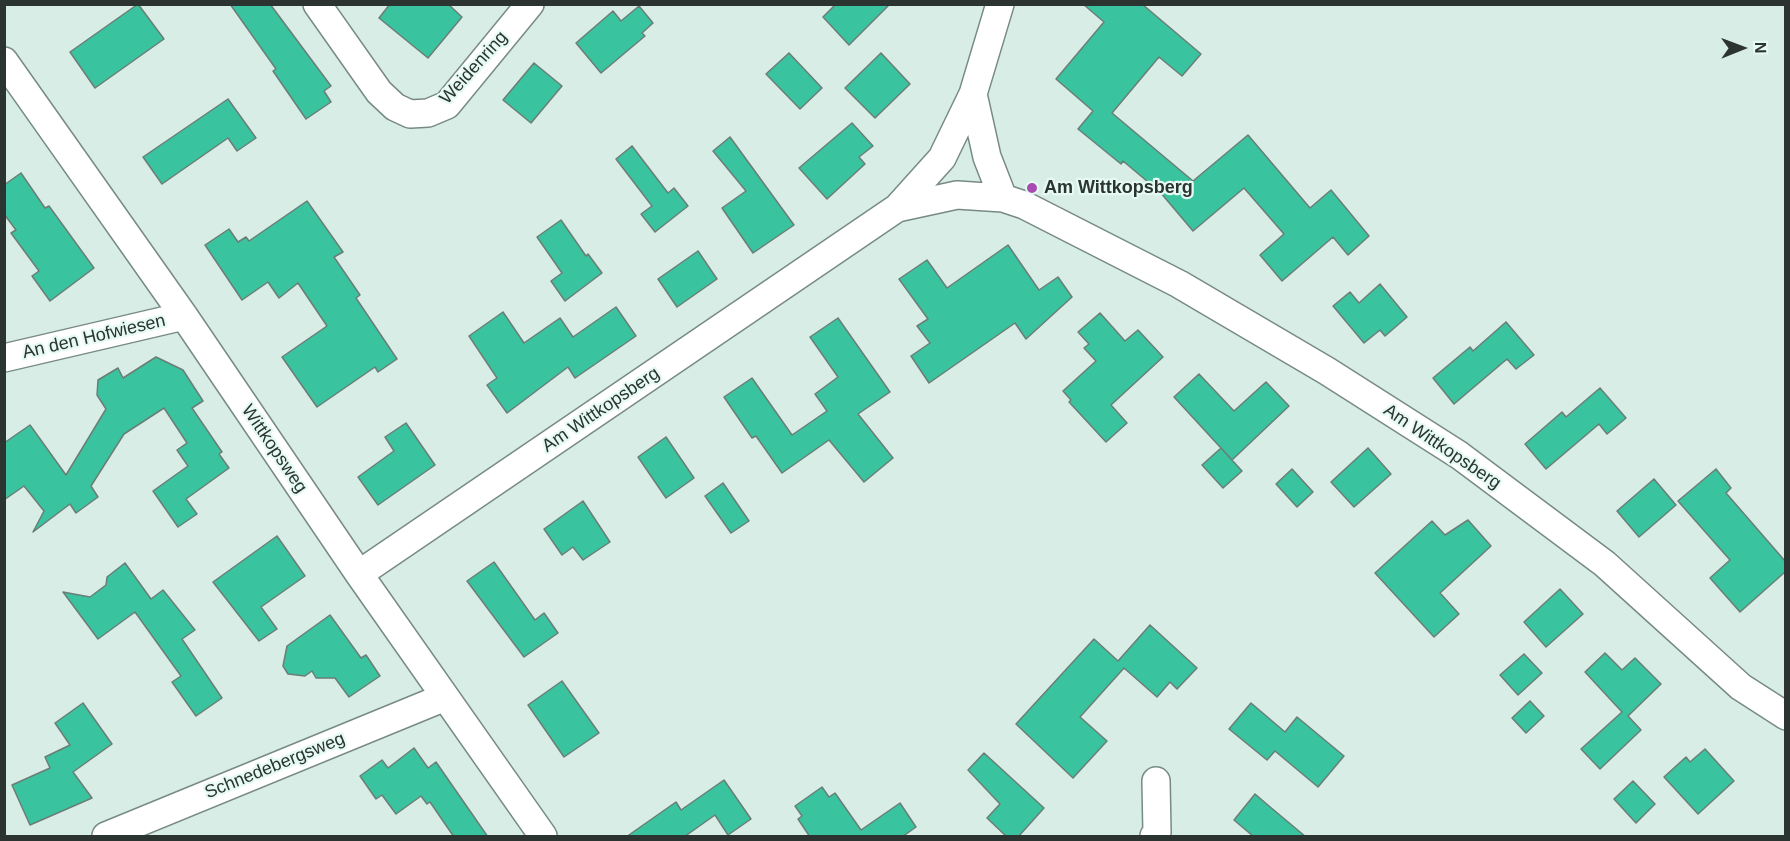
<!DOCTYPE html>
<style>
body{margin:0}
#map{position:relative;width:1790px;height:841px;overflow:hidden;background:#d8ede5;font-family:Helvetica,sans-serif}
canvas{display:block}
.frame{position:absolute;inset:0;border:6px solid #2c3431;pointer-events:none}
.north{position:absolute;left:1712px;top:18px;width:60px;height:60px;-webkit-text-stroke:4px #e5faf2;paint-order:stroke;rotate:89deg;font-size:16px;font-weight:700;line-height:24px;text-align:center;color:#2c3431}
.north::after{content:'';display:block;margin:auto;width:21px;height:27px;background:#2c3431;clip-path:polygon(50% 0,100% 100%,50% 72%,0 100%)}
</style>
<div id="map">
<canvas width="1790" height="841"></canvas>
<div class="frame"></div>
<div class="north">N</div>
</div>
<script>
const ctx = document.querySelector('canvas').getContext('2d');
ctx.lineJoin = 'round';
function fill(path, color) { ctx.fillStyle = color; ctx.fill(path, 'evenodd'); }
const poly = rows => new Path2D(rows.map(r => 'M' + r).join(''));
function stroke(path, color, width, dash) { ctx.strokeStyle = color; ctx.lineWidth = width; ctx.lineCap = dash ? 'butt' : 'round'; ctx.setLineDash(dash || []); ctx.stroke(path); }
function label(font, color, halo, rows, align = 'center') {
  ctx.font = font + ' Helvetica,sans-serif'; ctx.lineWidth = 4.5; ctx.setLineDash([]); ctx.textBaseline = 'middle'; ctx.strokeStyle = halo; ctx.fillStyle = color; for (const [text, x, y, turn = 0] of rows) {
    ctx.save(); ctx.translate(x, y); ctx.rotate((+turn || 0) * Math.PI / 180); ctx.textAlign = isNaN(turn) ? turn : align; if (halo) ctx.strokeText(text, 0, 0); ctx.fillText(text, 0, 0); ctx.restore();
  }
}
const building = poly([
 [138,4,164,39,95,88,70,52,138,4],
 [230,4,270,4,331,86,324,91,331,102,306,119,273,71,276,69,230,4],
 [390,4,448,4,462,17,428,58,379,18,390,4],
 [836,4,890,4,849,45,823,17,836,4],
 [1083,4,1142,4,1201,54,1182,76,1159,57,1112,113,1193,181,1248,135,1310,208,1331,190,1369,236,1348,255,1333,237,1282,281,1260,255,1284,234,1244,188,1193,231,1160,192,1123,161,1121,164,1078,129,1093,111,1056,79,1104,22,1083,4],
 [639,6,653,23,642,33,645,36,601,73,576,43,613,11,621,21,639,6],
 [789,53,822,88,800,109,766,74,789,53],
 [881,53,910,84,875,118,845,88,881,53],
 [534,63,562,86,531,123,503,100,534,63],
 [228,99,256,138,237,151,228,138,162,184,143,157,228,99],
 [852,123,873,146,859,157,865,164,827,199,799,168,852,123],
 [730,137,794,225,753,253,722,208,746,191,713,151,730,137],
 [632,146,668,193,674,188,688,206,655,232,641,214,652,206,616,159,632,146],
 [21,173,45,208,49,206,94,268,50,301,32,276,39,271,11,233,16,230,4,214,4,185,21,173],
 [307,201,343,252,334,257,360,295,356,298,397,359,378,372,375,367,317,407,282,357,327,326,298,283,279,298,268,282,242,300,205,245,229,229,238,242,246,237,249,241,307,201],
 [561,220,586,256,588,254,602,273,565,301,551,281,562,273,537,237,561,220],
 [1008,245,1039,290,1058,277,1072,297,1026,339,1015,323,929,383,911,356,930,343,917,326,928,319,899,279,927,260,947,288,1008,245],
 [698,251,717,279,677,307,658,279,698,251],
 [1380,284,1407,317,1385,336,1380,330,1364,343,1333,306,1350,292,1359,303,1380,284],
 [616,307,636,336,575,378,568,367,507,413,487,385,497,378,469,336,503,312,524,343,560,318,573,337,616,307],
 [1100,313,1125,341,1138,330,1163,357,1111,405,1127,423,1106,442,1069,402,1071,400,1063,391,1096,361,1084,348,1089,344,1078,332,1100,313],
 [838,318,890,392,858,414,893,458,864,482,829,440,782,473,756,436,752,438,724,397,752,378,792,435,827,411,815,394,838,377,810,337,838,318],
 [1506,322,1534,355,1516,369,1507,359,1454,404,1433,378,1470,347,1473,351,1506,322],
 [156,357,183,370,203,401,192,408,222,452,219,454,229,468,186,499,197,514,178,527,153,491,188,466,177,450,187,443,164,408,124,434,91,486,98,497,76,513,70,504,33,532,44,511,24,486,4,500,4,443,30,425,66,475,106,409,97,395,98,380,118,368,123,378,156,357],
 [1199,374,1234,411,1266,382,1289,406,1232,460,1174,397,1199,374],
 [1600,388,1626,418,1607,434,1599,424,1546,469,1525,444,1562,412,1566,417,1600,388],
 [406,423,435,465,378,505,358,477,394,451,385,437,406,423],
 [666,437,694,478,666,498,638,457,666,437],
 [1221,448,1242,471,1223,488,1202,465,1221,448],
 [1368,448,1391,474,1354,507,1331,482,1368,448],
 [1292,469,1313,492,1297,507,1276,484,1292,469],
 [1716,469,1731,488,1726,493,1785,561,1785,572,1740,612,1710,578,1730,560,1678,501,1716,469],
 [1654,479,1676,505,1639,537,1617,511,1654,479],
 [723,483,749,521,731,533,705,496,723,483],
 [583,501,610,542,583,560,573,547,562,555,544,529,583,501],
 [1468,520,1491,546,1440,593,1459,614,1434,637,1375,573,1432,521,1445,535,1468,520],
 [277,536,305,576,261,607,277,629,259,641,213,582,277,536],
 [494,562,535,620,544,613,558,633,524,657,467,581,494,562],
 [125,563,151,599,163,590,195,630,182,639,222,698,196,716,172,682,181,676,135,612,98,639,63,592,90,597,106,585,107,577,125,563],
 [1560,589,1583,614,1546,647,1524,622,1560,589],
 [330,615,361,658,366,655,380,676,349,697,335,678,316,678,312,671,305,676,288,674,283,666,287,646,330,615],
 [1150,625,1197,668,1177,689,1170,682,1157,697,1124,668,1080,717,1107,741,1073,778,1016,724,1094,639,1118,661,1150,625],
 [1605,653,1622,670,1635,658,1661,684,1628,716,1641,730,1600,769,1581,749,1622,712,1585,672,1605,653],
 [1524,654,1542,673,1518,695,1500,675,1524,654],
 [562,681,599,733,564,757,528,705,562,681],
 [1530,701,1544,716,1526,733,1512,718,1530,701],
 [83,703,112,744,73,772,92,798,30,825,12,785,50,768,45,757,70,745,55,723,83,703],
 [1251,703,1285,732,1297,717,1344,756,1318,787,1275,751,1267,760,1229,729,1251,703],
 [414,748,428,768,436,762,488,837,454,837,430,802,427,804,421,796,396,814,382,795,376,799,360,776,382,760,388,768,414,748],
 [1705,749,1734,781,1698,814,1664,777,1686,757,1690,762,1705,749],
 [984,753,1044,808,1018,837,1007,837,987,818,1000,804,968,770,984,753],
 [724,780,751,819,728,835,715,815,684,837,626,837,676,802,681,810,724,780],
 [1633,781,1655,804,1636,823,1614,799,1633,781],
 [822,787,829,797,835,793,861,830,900,803,916,827,902,837,810,837,798,819,802,816,795,806,822,787],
 [1255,794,1269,806,1306,837,1254,837,1234,820,1255,794]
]);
const minor = poly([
 [317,4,379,92,395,107,410,114,428,113,447,105,530,4],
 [4,61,184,316,359,574,543,836],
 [973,94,1000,4],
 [897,208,942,158,973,94,987,157,1003,198],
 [4,358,184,316],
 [359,574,897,208,957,195,1003,198,1024,205,1179,284,1327,371,1459,455,1605,564,1741,687,1786,716],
 [106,836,445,697],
 [1154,836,1157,833,1156,781]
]);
const markers = [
 [1032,188,6,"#a94ab3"]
];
const streetNames = [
 ["Weidenring",474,68,-48],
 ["An den Hofwiesen",94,337,-13],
 ["Am Wittkopsberg",601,410,-34],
 ["Am Wittkopsberg",1442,447,34],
 ["Wittkopsweg",274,449,56],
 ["Schnedebergsweg",275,766,-22]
];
const poiNames = [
 ["Am Wittkopsberg",1044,188]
];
fill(building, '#39c39e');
stroke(building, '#6a7e77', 1.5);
stroke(minor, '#778b83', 30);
stroke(minor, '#fff', 27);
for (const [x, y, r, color] of markers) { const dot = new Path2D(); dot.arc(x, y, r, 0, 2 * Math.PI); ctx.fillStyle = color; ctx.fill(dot); stroke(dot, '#e5faf2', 2); }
label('18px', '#2c3431', '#e5faf2', streetNames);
label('bold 18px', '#2c3431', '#e5faf2', poiNames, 'left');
</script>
